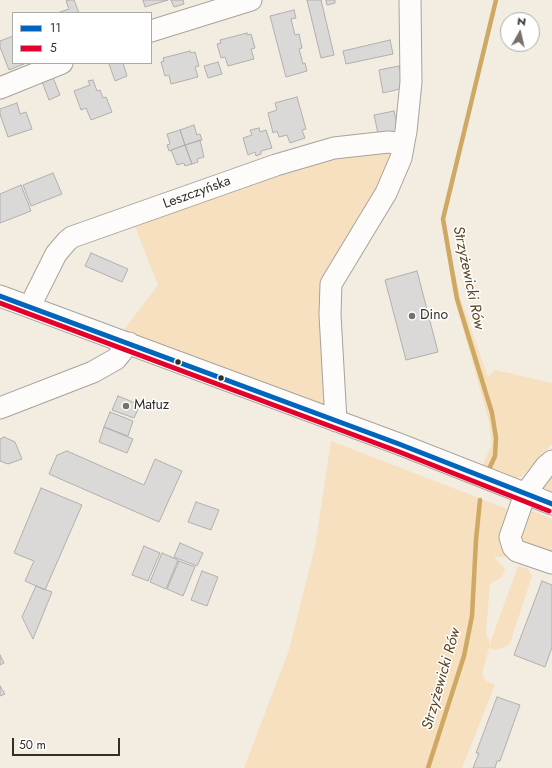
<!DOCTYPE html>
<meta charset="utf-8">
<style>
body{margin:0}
#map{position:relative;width:552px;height:768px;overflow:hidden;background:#f3ece1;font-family:Jost,sans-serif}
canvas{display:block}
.legend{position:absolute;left:12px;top:12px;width:140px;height:52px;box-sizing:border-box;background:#fff;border:1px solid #adaba8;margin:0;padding:5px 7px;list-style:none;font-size:12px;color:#322d26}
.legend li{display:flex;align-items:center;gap:8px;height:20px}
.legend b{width:20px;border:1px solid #adaba8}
.north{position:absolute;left:500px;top:12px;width:40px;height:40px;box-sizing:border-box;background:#fff;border:1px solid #adaba8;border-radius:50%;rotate:8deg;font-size:11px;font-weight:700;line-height:16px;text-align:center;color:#322d26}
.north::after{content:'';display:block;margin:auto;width:14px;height:18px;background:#767067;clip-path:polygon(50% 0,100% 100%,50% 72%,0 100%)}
.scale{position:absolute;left:12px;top:738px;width:108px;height:18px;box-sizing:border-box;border:2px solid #322d26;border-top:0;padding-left:5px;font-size:12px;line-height:14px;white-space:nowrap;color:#322d26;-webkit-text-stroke:3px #fff;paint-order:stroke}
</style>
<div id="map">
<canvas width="552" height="768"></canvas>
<ul class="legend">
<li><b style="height:5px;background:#0065bd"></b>11</li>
<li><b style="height:5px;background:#e4002b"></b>5</li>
</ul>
<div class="north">N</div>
<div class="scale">50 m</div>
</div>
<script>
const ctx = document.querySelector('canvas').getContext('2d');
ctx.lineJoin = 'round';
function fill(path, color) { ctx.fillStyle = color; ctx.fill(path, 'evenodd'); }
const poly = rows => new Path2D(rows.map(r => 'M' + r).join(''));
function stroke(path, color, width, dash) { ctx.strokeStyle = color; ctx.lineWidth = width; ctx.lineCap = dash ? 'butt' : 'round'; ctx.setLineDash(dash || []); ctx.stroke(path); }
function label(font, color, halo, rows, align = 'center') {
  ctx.font = font + ' Jost,sans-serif'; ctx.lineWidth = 3; ctx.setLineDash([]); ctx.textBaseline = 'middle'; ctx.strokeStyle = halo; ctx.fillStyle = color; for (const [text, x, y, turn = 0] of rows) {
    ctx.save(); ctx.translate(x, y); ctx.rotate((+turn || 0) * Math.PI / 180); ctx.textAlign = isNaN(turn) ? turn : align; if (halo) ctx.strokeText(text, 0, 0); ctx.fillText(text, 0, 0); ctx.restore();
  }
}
const green = poly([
 [403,144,337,271,336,412,123,331,158,285,131,216,276,165],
 [443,219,460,297,488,377,495,370,552,383,552,444,522,476,510,481,478,475,492,444,489,422,453,292,444,232],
 [331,441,510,510,513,556,494,557,505,569,502,577,490,584,486,634,489,639,489,646,518,566,528,569,532,576,510,643,505,647,496,650,489,648,482,674,486,681,495,685,462,768,244,768,289,650,315,547],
 [552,478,552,494,546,492,544,485,549,479],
 [526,508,552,519,552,560,517,539]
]);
const stream = poly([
 [490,467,495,456,496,438,492,413,457,299,443,219,496,0],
 [428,768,464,656,472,616,476,540,480,500]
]);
const building = poly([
 [69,0,74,0,79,13,57,13,69,9,66,1,69,0],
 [143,0,168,0,145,7,143,0],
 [171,0,183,0,184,4,174,7,171,0],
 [307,0,321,0,334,55,321,58,307,0],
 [326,0,335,0,335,3,327,5,326,0],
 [294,10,296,18,291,19,295,35,299,34,302,48,299,49,303,64,305,63,307,71,286,77,270,16,294,10],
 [247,33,247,35,251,34,255,48,251,49,254,59,228,66,225,57,221,58,217,44,221,43,220,40,247,33],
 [13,36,13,63,24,64,9,70,0,47,0,41,13,36],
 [390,40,393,54,346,64,343,51,390,40],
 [190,51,191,53,195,52,199,66,195,67,198,77,171,84,169,75,165,76,161,62,164,61,163,58,190,51],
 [218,62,222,74,208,78,204,66,218,62],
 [111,63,123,63,127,76,115,81,109,64,111,63],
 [399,66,404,88,383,93,379,70,399,66],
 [52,75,60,95,49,100,41,79,52,75],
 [93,80,97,91,100,90,103,98,106,97,112,112,91,120,86,108,81,110,74,91,90,85,88,81,93,80],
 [297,97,306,129,302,130,305,138,290,143,287,135,279,137,277,131,273,133,268,113,277,110,275,103,297,97],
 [17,103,20,114,26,112,32,129,8,137,0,114,0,109,17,103],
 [394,111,399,134,379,138,374,115,394,111],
 [194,125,197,135,200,134,202,140,185,145,180,130,194,125],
 [259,128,260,132,266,130,272,148,261,151,261,154,256,156,255,152,248,155,243,138,252,135,250,130,259,128],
 [180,130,185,145,169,151,167,145,170,144,167,134,180,130],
 [200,140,204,157,197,159,198,162,192,164,185,145,200,140],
 [185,145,192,164,185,166,184,163,177,165,171,150,185,145],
 [53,173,62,194,31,206,23,185,53,173],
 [21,185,31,211,0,223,0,194,21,185],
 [91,253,128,269,122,282,85,266,91,253],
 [417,271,438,352,406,360,385,280,417,271],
 [118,396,140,405,134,418,112,410,118,396],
 [110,412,133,421,128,436,104,427,110,412],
 [104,427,133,439,127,453,99,442,104,427],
 [4,437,15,442,22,459,8,464,0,461,0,439,4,437],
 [67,451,144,485,155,459,182,471,159,522,49,474,57,455,67,451],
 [41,488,82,505,45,590,25,581,34,561,14,553,41,488],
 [196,502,219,510,211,530,188,522,196,502],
 [180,543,203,553,197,566,174,557,180,543],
 [144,546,160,553,148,581,132,575,144,546],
 [162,553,178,560,166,589,150,582,162,553],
 [179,561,195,567,183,596,167,589,179,561],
 [202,571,218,577,207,606,191,600,202,571],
 [542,581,552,585,552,647,545,667,514,655,542,581],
 [36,586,52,592,33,639,22,617,36,586],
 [0,655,4,663,0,665,0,655],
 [0,686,5,694,0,696,0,686],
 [497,697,520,705,500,761,497,761,495,768,473,768,479,753,476,753,497,697]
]);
const minor = poly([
 [151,31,251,0],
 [0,88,62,63],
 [0,296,399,444,552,504],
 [30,306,56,254,67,241,72,237,276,165,334,148,388,142,403,144],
 [0,408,93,372,116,359,129,343],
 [336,421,330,315,331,284,386,193,401,158,406,131,411,82,410,0],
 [552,461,546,466,525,494,510,537,513,547,517,551,552,563]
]);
const bus1 = poly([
 [0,296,399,444,552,504]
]);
const bus2 = poly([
 [0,303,397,451,549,511]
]);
const markers = [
 [412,316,4,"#767067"],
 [178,362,3.5,"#322d26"],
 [221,378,3.5,"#322d26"],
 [126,406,4,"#767067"]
];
const streetNames = [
 ["Leszczyńska",197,193,-20]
];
const poiNames = [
 ["Dino",420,316],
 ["Matuz",134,406]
];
const waterNames = [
 ["Strzyżewicki Rów",468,278,78],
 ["Strzyżewicki Rów",442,679,-74]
];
fill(green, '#f6e0bf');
stroke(stream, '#cfa863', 4.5);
fill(building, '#dbd9d8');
stroke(building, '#b1afae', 1);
stroke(minor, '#a8a39b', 23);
stroke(minor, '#fdfcfa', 21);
stroke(bus1, '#0065bd', 5);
stroke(bus2, '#e4002b', 5);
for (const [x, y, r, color] of markers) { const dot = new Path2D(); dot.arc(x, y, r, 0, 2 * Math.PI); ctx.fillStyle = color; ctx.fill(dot); stroke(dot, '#fff', 1.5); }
label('14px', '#322d26', '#fff', streetNames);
label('14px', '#322d26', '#fff', poiNames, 'left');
label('italic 15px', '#5b441f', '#fff', waterNames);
</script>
